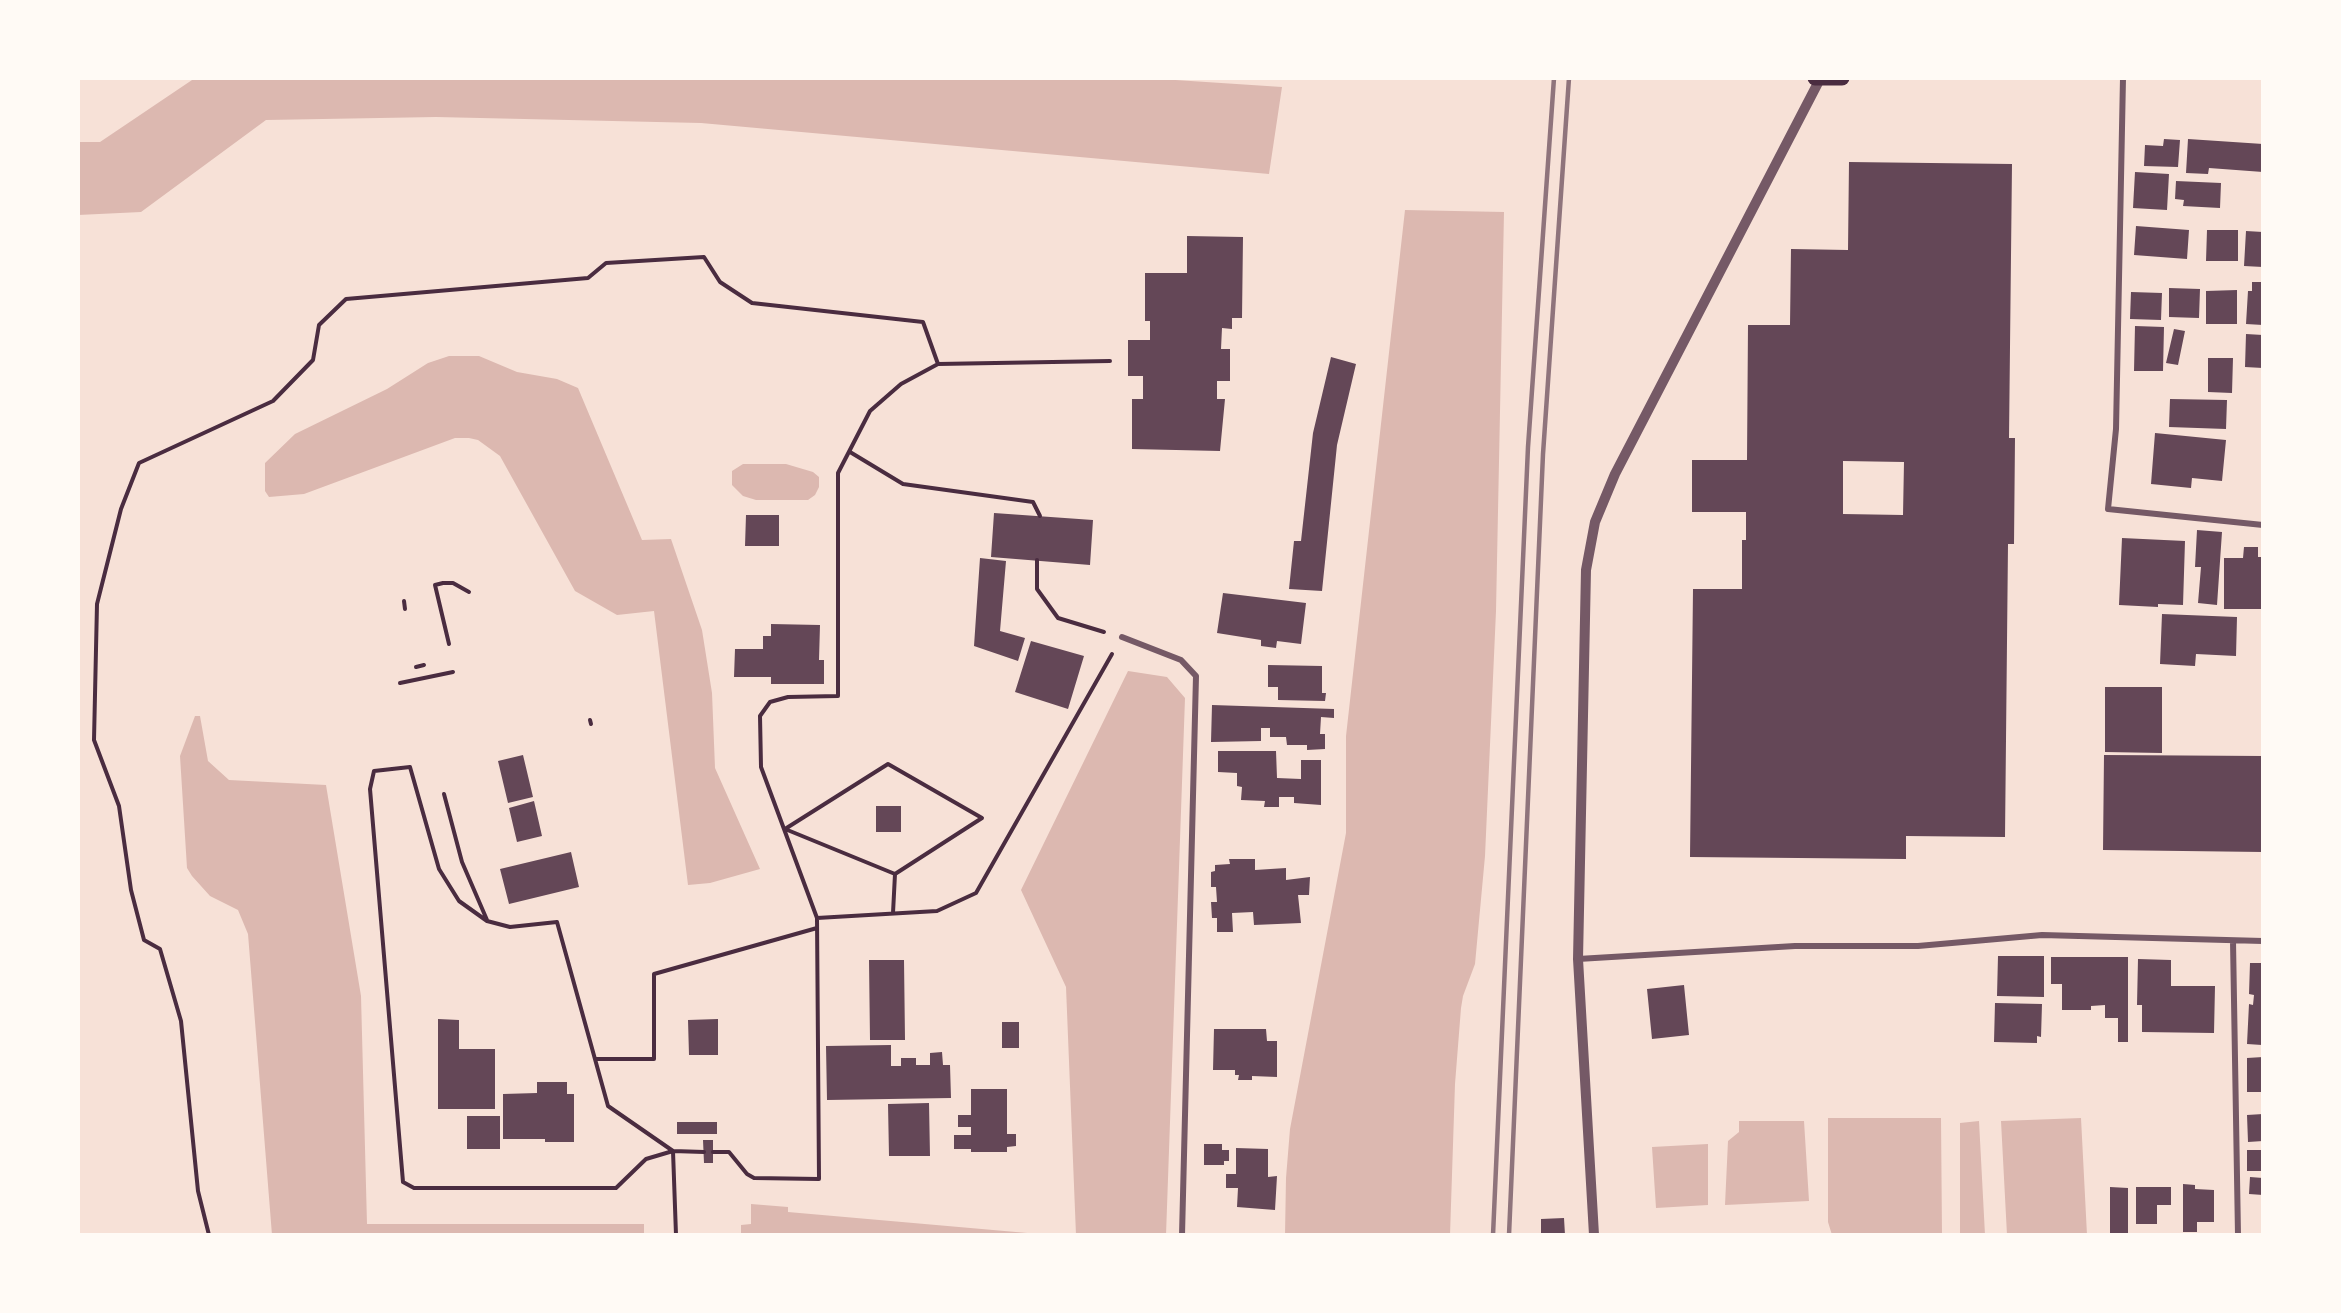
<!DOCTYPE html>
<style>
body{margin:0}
#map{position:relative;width:2341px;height:1313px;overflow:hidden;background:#f7e1d7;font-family:"DM Sans",sans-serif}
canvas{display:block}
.frame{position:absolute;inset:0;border:80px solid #fffaf5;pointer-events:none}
</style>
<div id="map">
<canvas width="2341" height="1313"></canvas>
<div class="frame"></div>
</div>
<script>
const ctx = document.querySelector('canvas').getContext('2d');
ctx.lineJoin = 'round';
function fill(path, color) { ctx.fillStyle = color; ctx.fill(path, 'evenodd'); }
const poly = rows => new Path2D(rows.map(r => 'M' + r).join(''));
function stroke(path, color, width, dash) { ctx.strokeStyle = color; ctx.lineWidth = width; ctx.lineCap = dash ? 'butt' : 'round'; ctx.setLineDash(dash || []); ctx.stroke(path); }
const water = poly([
 [195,78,1145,78,1282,87,1269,174,701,123,436,117,266,120,141,212,78,215,78,142,100,142],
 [1405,210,1504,212,1496,611,1485,856,1475,964,1463,996,1461,1008,1455,1084,1450,1235,1285,1235,1286,1178,1290,1129,1346,833,1346,736],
 [449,356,479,356,517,372,557,379,578,388,642,540,671,539,702,630,712,693,715,768,760,869,710,883,688,885,654,611,617,615,575,591,500,456,478,440,469,438,455,438,304,494,269,497,265,491,265,463,295,434,387,389,428,363],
 [743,464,786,464,813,472,819,477,819,487,815,495,808,500,756,500,743,496,732,485,732,471],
 [1128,671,1167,677,1185,698,1166,1235,1076,1235,1066,987,1021,890],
 [195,716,200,716,208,761,229,780,326,785,361,996,367,1224,644,1224,644,1235,272,1235,248,934,238,910,210,896,192,876,187,868,180,756],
 [1828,1118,1941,1118,1942,1235,1832,1235,1828,1222],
 [2081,1118,2087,1235,2007,1235,2001,1121],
 [1739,1121,1804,1121,1809,1201,1725,1205,1728,1141,1739,1132],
 [1979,1121,1985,1235,1960,1235,1960,1123],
 [1708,1144,1708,1205,1656,1208,1652,1147],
 [751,1204,788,1207,788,1212,1050,1235,741,1235,741,1225,751,1224]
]);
const building = poly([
 [2164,139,2180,140,2178,167,2144,166,2145,145,2163,146],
 [2188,139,2263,144,2263,172,2209,168,2208,174,2186,173],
 [1849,162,2012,164,2009,438,2015,438,2014,544,2008,544,2005,837,1906,836,1906,859,1690,857,1693,589,1742,589,1742,540,1746,540,1746,512,1692,512,1692,460,1747,460,1748,325,1790,325,1791,249,1848,250],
 [1843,461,1904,462,1903,515,1843,514],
 [2135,172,2169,174,2167,210,2133,208],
 [2176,181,2221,183,2220,208,2183,206,2184,200,2175,199],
 [2136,226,2189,230,2187,259,2134,255],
 [2207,230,2238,230,2238,261,2206,261],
 [2246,231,2263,232,2263,267,2244,266],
 [1187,236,1243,237,1242,318,1232,318,1232,329,1222,328,1221,349,1230,349,1230,381,1217,381,1217,399,1225,399,1220,451,1132,449,1132,399,1143,399,1143,376,1128,376,1128,340,1150,340,1150,321,1145,321,1145,273,1187,273],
 [2252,282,2263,282,2263,325,2246,324,2248,291,2252,291],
 [2169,288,2200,289,2199,318,2169,317],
 [2237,290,2237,324,2206,324,2206,291],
 [2131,292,2162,293,2161,320,2130,319],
 [2135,326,2164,327,2163,371,2134,371],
 [2174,329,2185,331,2178,365,2166,363],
 [2246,334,2263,335,2263,368,2245,367],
 [1331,357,1356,364,1337,445,1322,591,1289,589,1294,541,1301,541,1313,433],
 [2208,358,2233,358,2232,393,2208,392],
 [2170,399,2227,400,2226,429,2169,427],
 [2155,433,2226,440,2222,481,2192,478,2191,488,2151,484],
 [994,513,1093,520,1090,565,991,557],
 [746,515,779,515,779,546,745,546],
 [2197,530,2222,532,2217,605,2198,603,2201,567,2195,567],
 [2122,538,2185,541,2183,605,2158,604,2158,607,2119,605],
 [2244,547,2258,547,2258,557,2262,557,2262,609,2224,609,2224,558,2243,558],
 [980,558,1006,561,1000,631,1025,638,1018,661,974,646],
 [1223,593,1306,603,1301,644,1277,641,1276,648,1261,646,1261,640,1217,633],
 [2162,614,2237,617,2236,656,2196,654,2195,666,2160,664],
 [771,624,820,625,819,660,824,660,824,684,771,684,771,677,734,677,735,649,763,649,763,636,771,636],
 [1031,641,1084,656,1068,709,1015,692],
 [1268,665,1322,666,1322,693,1326,693,1325,701,1278,700,1278,687,1268,687],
 [2105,687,2162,687,2162,753,2105,752],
 [1212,705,1334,709,1334,718,1321,717,1320,734,1325,734,1325,749,1307,750,1307,745,1287,745,1286,737,1270,737,1270,728,1261,728,1261,741,1211,742],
 [1218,751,1276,751,1277,778,1301,779,1301,760,1321,760,1321,805,1294,803,1294,797,1279,797,1279,807,1264,807,1265,801,1241,800,1242,787,1237,786,1237,773,1218,772],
 [523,755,533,797,508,803,498,761],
 [2104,755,2263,756,2263,852,2103,850],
 [534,801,542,836,517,842,509,808],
 [876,806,901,806,901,832,876,832],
 [571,852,579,887,509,904,500,869],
 [1229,859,1255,859,1255,870,1286,868,1286,880,1310,877,1309,895,1298,895,1301,923,1254,925,1253,912,1232,913,1233,932,1217,932,1217,918,1212,918,1211,902,1217,902,1216,887,1211,887,1211,872,1215,871,1215,865,1230,864],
 [1998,956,2044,956,2044,997,1997,996],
 [2051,957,2128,957,2128,1042,2118,1042,2118,1018,2105,1018,2105,1005,2091,1006,2091,1010,2062,1010,2062,984,2051,984],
 [2138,959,2171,960,2171,986,2215,986,2214,1033,2142,1032,2142,1005,2137,1005],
 [869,960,904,960,905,1040,870,1040],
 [2250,963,2263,963,2262,1045,2247,1044,2249,1004,2253,1005,2254,995,2249,994],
 [1684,985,1689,1035,1652,1039,1647,989],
 [1995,1003,2042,1004,2041,1037,2037,1036,2037,1043,1994,1042],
 [438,1019,459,1020,459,1049,495,1049,495,1109,438,1109],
 [718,1019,718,1055,689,1055,688,1020],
 [1002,1022,1019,1022,1019,1048,1002,1048],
 [1214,1029,1266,1029,1267,1041,1277,1041,1277,1077,1252,1076,1252,1080,1238,1080,1239,1075,1235,1075,1235,1070,1213,1070],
 [891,1045,891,1066,901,1066,901,1058,916,1058,916,1065,930,1065,930,1053,942,1052,943,1065,950,1065,951,1098,827,1100,826,1046],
 [2263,1057,2263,1092,2247,1092,2247,1058],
 [537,1082,567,1082,567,1094,574,1094,574,1142,545,1142,545,1139,503,1139,503,1094,537,1093],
 [971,1089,1007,1089,1007,1134,1016,1134,1016,1146,1007,1147,1007,1152,971,1152,971,1149,954,1149,954,1135,971,1135,971,1127,958,1127,958,1115,971,1115],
 [929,1103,930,1156,889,1156,888,1104],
 [2263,1114,2263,1141,2248,1142,2247,1115],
 [467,1116,500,1116,500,1149,467,1149],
 [677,1122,717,1122,717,1134,677,1134],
 [703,1140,713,1140,713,1163,704,1163],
 [1204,1144,1222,1144,1222,1150,1229,1150,1229,1161,1224,1161,1224,1165,1204,1165],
 [1236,1148,1268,1149,1268,1177,1277,1176,1275,1210,1237,1207,1238,1188,1226,1188,1226,1174,1236,1174],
 [2247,1150,2263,1150,2263,1171,2247,1171],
 [2250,1177,2263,1178,2263,1195,2249,1194],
 [2183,1184,2195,1185,2195,1189,2214,1190,2214,1222,2197,1222,2197,1232,2183,1232],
 [2110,1187,2128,1188,2128,1235,2110,1235],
 [2136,1187,2171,1187,2171,1205,2157,1205,2157,1224,2136,1224],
 [1564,1218,1565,1235,1541,1235,1541,1219]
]);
const path = poly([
 [938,364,1110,361],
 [850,452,903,484,1033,502,1040,516],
 [1037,560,1037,589,1058,618,1104,632],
 [404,601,405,609],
 [449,644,435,585,443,583,453,583,469,592],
 [416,667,424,665],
 [400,683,453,672],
 [590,720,591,724],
 [444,794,462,862,487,920],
 [893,913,895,874,785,829,888,764,982,818,895,874],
 [595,1059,654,1059,654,974,817,928],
 [673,1151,608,1106,557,922,510,927,487,921,459,901,439,869,410,767,374,771,370,789,403,1182,414,1188,616,1188,646,1159,673,1151,704,1152],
 [673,1151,676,1235],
 [713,1152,729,1152,747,1174,754,1178,819,1179,817,918],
 [209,1235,198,1191,181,1021,160,949,144,940,131,890,119,806,94,740,97,604,121,509,139,463,273,401,313,360,319,325,346,299,588,278,606,263,704,257,720,282,752,303,923,322,938,364,901,384,870,411,838,473,838,696,788,697,770,702,760,716,761,767,817,918,937,911,976,893,1112,654]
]);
const minor = poly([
 [2123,78,2116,429,2108,509,2263,525],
 [1122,637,1181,660,1196,676,1182,1235],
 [2233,941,2238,1235],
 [1578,959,1795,946,1918,946,2042,935,2263,941]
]);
const tertiary = poly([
 [1594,1235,1578,959,1586,570,1595,522,1615,474,1820,79]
]);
const primary = poly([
 [1815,78,1842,78]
]);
const rail = poly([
 [1493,1235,1528,447,1554,78],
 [1509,1235,1543,454,1569,78]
]);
fill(water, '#dcb8b0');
fill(building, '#644757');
stroke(path, '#4a2c40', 4);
stroke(minor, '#755966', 6);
stroke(tertiary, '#755966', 10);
stroke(primary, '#4a2c40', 15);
stroke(rail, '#8f747c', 4.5);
</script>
